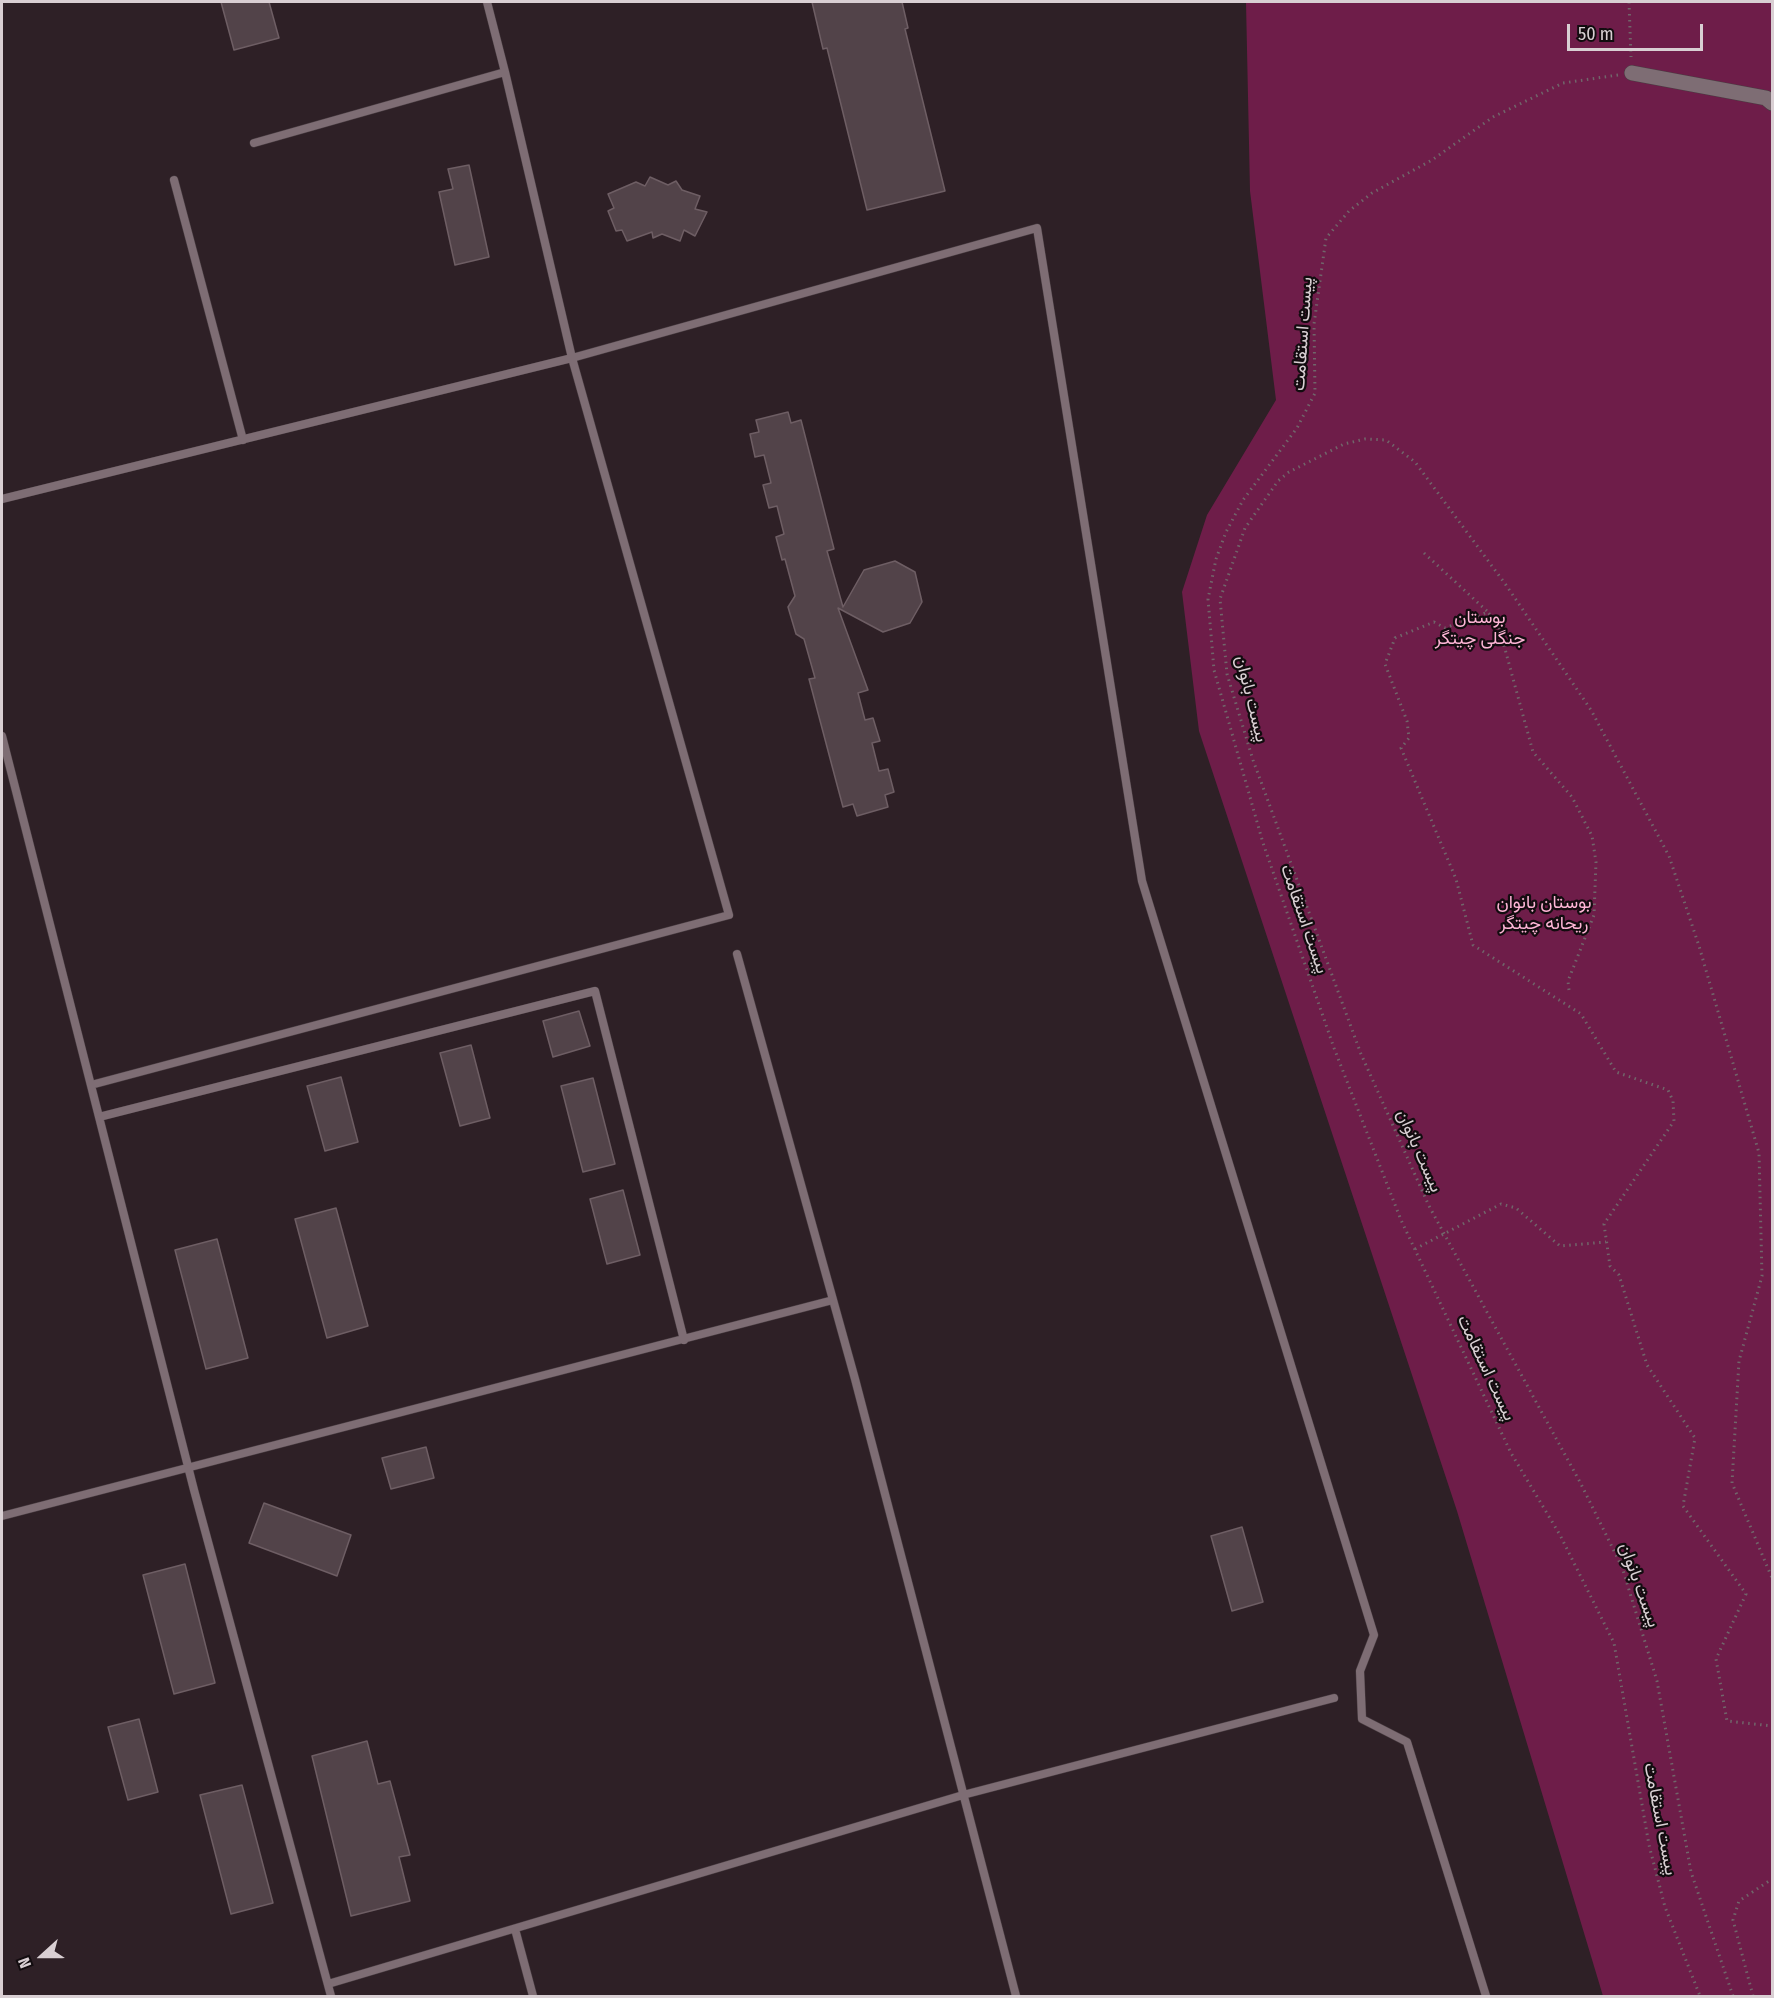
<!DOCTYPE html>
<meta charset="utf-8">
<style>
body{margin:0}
#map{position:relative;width:1774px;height:1998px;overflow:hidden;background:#2e2026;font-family:"Fira Sans Condensed",sans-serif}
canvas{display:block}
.frame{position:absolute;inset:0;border:3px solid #d9cfd3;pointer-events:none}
.north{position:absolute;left:12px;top:1926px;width:60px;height:60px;-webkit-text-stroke:4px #120c0f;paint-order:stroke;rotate:249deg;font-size:16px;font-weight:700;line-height:24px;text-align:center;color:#d9cfd3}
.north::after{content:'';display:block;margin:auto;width:21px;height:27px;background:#d9cfd3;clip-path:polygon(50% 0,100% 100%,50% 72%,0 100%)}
.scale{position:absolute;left:1567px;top:24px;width:136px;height:27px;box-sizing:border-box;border:3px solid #d9cfd3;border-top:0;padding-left:8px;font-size:18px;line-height:21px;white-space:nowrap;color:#d9cfd3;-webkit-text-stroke:4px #120c0f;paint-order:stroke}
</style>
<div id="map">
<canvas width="1774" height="1998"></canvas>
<div class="frame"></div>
<div class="north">N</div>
<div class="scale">50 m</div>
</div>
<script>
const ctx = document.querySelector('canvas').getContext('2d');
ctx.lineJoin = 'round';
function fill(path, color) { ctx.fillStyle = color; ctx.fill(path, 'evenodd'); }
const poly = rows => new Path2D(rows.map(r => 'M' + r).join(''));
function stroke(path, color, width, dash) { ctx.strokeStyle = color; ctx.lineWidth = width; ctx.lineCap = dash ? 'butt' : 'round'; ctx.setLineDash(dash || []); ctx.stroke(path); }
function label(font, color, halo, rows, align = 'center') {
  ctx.font = font + ' "Fira Sans Condensed",Vazirmatn,sans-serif'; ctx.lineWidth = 4.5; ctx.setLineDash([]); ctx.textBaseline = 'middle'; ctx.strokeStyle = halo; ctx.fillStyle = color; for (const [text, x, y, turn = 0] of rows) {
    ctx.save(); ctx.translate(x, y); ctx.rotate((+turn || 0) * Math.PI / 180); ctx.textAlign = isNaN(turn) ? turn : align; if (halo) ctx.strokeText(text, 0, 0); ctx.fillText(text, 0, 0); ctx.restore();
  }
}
const green = poly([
 [1246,2,1772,2,1772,1996,1603,1996,1457,1511,1199,731,1182,592,1207,515,1276,400,1250,191]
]);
const building = poly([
 [221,2,269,2,279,38,234,50,221,2],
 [812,2,902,2,908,28,905,29,945,191,867,210,827,48,823,49,812,2],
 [469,165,489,257,455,265,439,192,453,189,448,169,469,165],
 [650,177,668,185,676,181,682,190,700,196,695,209,707,212,695,236,684,230,680,241,662,234,653,238,652,232,627,241,622,230,616,231,608,211,614,208,608,194,636,182,645,186,650,177],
 [788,412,791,423,801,420,834,549,827,551,843,607,864,570,895,561,915,572,922,602,910,623,883,632,838,608,868,690,858,693,865,720,873,718,880,741,872,743,879,771,888,769,894,792,885,795,888,807,857,816,853,804,843,807,836,781,809,679,815,678,804,639,796,634,788,607,795,596,785,559,782,560,776,537,784,534,777,506,769,508,763,485,771,483,764,455,755,457,750,434,759,432,756,420,788,412],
 [579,1011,590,1046,553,1057,543,1021,579,1011],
 [471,1045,490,1118,460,1126,440,1053,471,1045],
 [341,1077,358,1142,325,1151,307,1086,341,1077],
 [593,1078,615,1164,583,1172,561,1086,593,1078],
 [623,1190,640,1255,607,1264,590,1199,623,1190],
 [336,1208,368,1326,327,1338,295,1219,336,1208],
 [217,1239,248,1358,206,1369,175,1250,217,1239],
 [426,1447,434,1478,391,1489,382,1458,426,1447],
 [264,1503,351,1535,337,1576,249,1543,264,1503],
 [1242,1527,1263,1602,1232,1611,1211,1536,1242,1527],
 [185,1564,215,1683,174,1694,143,1575,185,1564],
 [139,1719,158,1792,128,1800,108,1727,139,1719],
 [367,1741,378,1784,390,1781,410,1855,399,1857,410,1901,351,1916,312,1756,367,1741],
 [242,1785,273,1903,231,1914,200,1795,242,1785]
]);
const path = poly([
 [1629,2,1631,57],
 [1618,75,1563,83,1493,117,1432,160,1372,193,1349,211,1326,238,1314,324,1315,393,1297,428,1243,500,1226,532,1216,559,1208,599,1214,670,1263,843,1334,1048,1401,1220,1511,1453,1560,1535,1614,1643,1649,1845,1665,1907,1700,1996],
 [1424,553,1488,612],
 [1569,990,1568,981,1594,915,1596,862,1592,836,1572,797,1533,752,1499,627,1488,612,1445,628,1434,622,1395,638,1385,664,1407,721,1409,738,1401,748,1456,879,1473,945,1581,1014,1616,1072,1668,1090,1673,1101,1674,1121,1604,1224,1610,1266,1619,1275,1647,1365,1695,1438,1683,1506,1746,1594,1716,1659,1727,1721,1772,1726],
 [1415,1249,1501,1204,1516,1208,1560,1246,1606,1242],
 [1733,1996,1691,1872,1657,1681,1622,1567,1581,1484,1429,1206,1361,1054,1253,760,1227,674,1220,599,1245,528,1278,481,1289,472,1344,444,1365,439,1386,440,1415,462,1506,585,1591,710,1669,856,1699,946,1759,1153,1762,1276,1739,1361,1732,1483,1772,1578],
 [1753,1996,1733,1920,1739,1901,1772,1879]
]);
const lane = poly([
 [487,2,505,72],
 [174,180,243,440],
 [2,499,572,358,1037,228,1142,881,1374,1635,1360,1671,1362,1719,1407,1742,1486,1996],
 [2,736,194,1490,331,1996],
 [737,954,855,1379,1016,1996],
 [91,1085,729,915,572,358,505,72,254,143],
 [99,1117,595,991,684,1340],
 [2,1516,833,1300],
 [515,1929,533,1996],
 [328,1984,963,1795,1334,1698]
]);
const street = poly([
 [1632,73,1766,98,1772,103]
]);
const streetNames = [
 ["پیست استقامت",1303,334,-86],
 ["پیست بانوان",1251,699,76],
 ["پیست استقامت",1304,919,71],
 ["پیست بانوان",1419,1151,66],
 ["پیست استقامت",1486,1368,65],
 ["پیست بانوان",1639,1585,70],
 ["پیست استقامت",1660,1819,79]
];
const parkNames = [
 ["بوستان",1480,618],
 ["جنگلی چیتگر",1480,639],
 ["بوستان بانوان",1544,903],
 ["ریحانه چیتگر",1544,924]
];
fill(green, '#6e1d49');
fill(building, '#524349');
stroke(building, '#6e5e64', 1.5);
stroke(lane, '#493d42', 9);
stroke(street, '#493d42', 16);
stroke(path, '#71656a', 3, [1.5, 4.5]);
stroke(lane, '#7e6d74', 8);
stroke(street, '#7e6d74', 15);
label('18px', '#d9cfd3', '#120c0f', streetNames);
label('18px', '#feb5d6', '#120c0f', parkNames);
</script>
